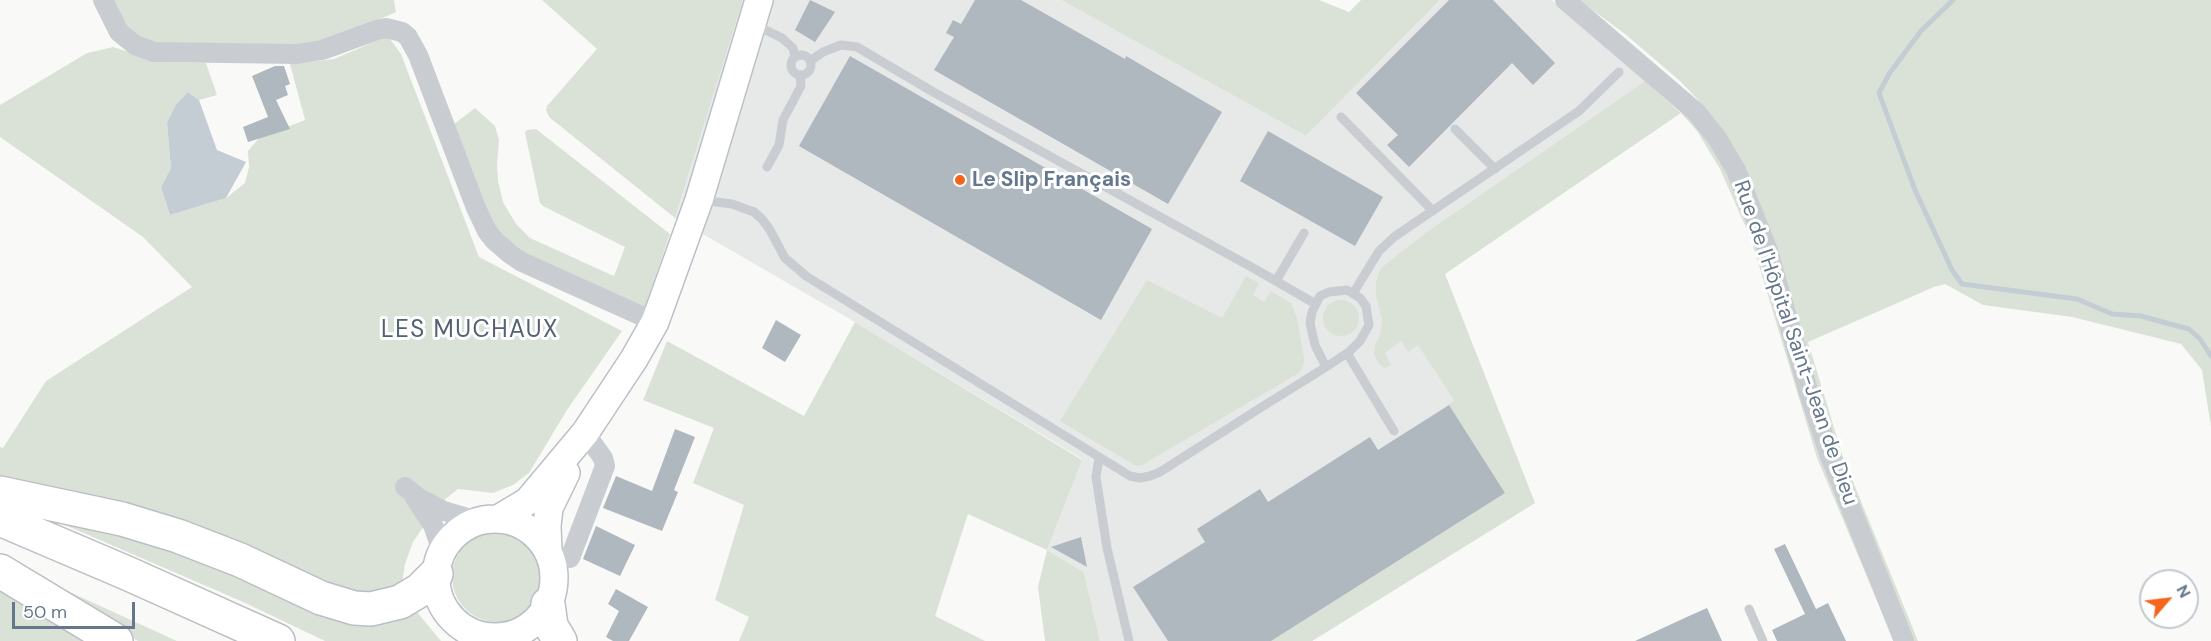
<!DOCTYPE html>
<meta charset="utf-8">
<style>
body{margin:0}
#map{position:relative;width:2211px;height:641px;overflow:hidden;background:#f9faf7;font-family:"DM Sans",sans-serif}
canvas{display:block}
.north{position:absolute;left:2139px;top:569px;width:60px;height:60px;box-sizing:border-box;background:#fff;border:2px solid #c1c9d1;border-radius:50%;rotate:62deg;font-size:16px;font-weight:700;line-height:24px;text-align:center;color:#65778c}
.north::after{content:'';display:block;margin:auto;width:21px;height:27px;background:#f6651b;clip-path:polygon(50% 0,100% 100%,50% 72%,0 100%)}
.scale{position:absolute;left:12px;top:602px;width:123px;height:27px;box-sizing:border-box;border:3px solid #65778c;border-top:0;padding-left:8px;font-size:18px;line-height:21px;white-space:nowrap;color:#65778c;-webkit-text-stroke:4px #fff;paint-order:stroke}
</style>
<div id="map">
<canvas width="2211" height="641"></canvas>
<div class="north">N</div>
<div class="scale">50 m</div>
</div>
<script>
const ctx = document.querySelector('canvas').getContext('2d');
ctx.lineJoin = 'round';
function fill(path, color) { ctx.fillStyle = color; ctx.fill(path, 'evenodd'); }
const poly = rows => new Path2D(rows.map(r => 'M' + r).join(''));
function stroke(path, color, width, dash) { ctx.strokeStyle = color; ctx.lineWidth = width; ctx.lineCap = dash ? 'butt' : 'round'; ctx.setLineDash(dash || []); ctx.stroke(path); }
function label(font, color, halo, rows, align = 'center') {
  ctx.font = font + ' "DM Sans",sans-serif'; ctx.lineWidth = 6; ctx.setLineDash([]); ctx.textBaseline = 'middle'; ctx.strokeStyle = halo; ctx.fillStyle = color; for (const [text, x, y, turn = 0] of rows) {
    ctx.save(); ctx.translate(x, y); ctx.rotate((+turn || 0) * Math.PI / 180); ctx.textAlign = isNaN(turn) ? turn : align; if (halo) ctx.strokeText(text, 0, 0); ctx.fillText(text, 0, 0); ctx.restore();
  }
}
const built = poly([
 [743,0,1061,0,1306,136,1440,0,1552,0,1645,81,1428,231,1535,503,1312,641,1100,641,1084,572,1047,550,1082,459,855,322,675,218]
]);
const green = poly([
 [111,0,394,0,396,12,330,41,312,45,171,48,127,32],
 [542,0,743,0,675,218,549,117,546,110,547,106,597,49],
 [1061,0,1319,0,1349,12,1361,0,1440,0,1306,136],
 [1579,0,2211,0,2211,427,2202,370,2181,344,2072,317,1983,305,1945,284,1934,287,1808,342,1843,457,1918,641,1894,641,1817,458,1751,239,1720,169,1697,131,1681,113,1445,274,1535,503,1312,641,1271,641,1505,493,1449,405,1454,400,1418,345,1408,352,1401,341,1385,353,1391,365,1385,368,1379,364,1374,354,1375,345,1380,335,1382,320,1376,296,1376,281,1381,268,1428,231,1645,81,1681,113,1699,101,1680,81,1625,34],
 [388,36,401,54,479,257,622,331,567,410,529,473,513,485,493,493,458,489,443,501,408,480,424,526,413,542,405,564,401,589,356,597,0,481,0,447,3,448,46,381,192,287,143,237,0,137,0,105,87,53,113,47,162,62,206,63,217,95,199,100,188,92,167,123,171,168,161,187,170,215,226,198,245,183,249,167,248,151,259,138,305,120,290,64,334,59],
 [475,108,495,126,499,140,497,165,498,181,503,202,516,224,530,238,614,276,625,247,543,206,540,203,525,133,527,130,536,129,670,234,645,307,513,249,494,234,454,124],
 [1246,276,1259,283,1253,295,1264,302,1271,291,1291,303,1297,318,1304,358,1303,366,1299,373,1142,465,1136,466,1060,421,1147,280,1222,318],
 '1323 318a18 18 0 1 1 36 0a18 18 0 1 1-36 0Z',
 [855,322,1082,460,1047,550,1084,572,1100,641,1045,641,1038,587,1047,550,968,514,935,616,985,641,739,641,749,617,715,600,744,505,693,483,714,428,643,400,667,341,804,416],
 [26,508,412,606,441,641,325,641,243,602],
 '452 577a45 45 0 1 1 90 0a45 45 0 1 1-90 0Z',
 [39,578,177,641,138,641],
 [0,588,89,641,0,641]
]);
const water = poly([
 [188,92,199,100,217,150,246,162,226,198,170,215,161,187,171,168,167,123,176,105]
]);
const stream = poly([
 [1953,0,1921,31,1889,74,1879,93,1915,190,1952,270,1962,284,2077,299,2112,314,2141,316,2170,324,2189,329,2200,339,2211,356]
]);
const building = poly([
 [810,0,835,12,815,42,795,30],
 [975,0,1021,0,1125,59,1126,56,1222,112,1168,204,934,70,954,37,946,33,953,20,961,24],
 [1449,0,1493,0,1555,63,1533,85,1512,63,1409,167,1387,145,1398,135,1356,93],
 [850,56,1152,229,1101,320,799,146],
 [275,66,284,66,290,84,285,86,288,95,276,100,290,129,248,142,243,127,268,117,252,76],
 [1268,131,1383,197,1355,246,1240,181],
 [776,320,801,335,785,362,762,348],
 [1449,405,1505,493,1271,641,1168,641,1133,587,1205,542,1197,529,1260,489,1268,502,1370,437,1378,450],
 [675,429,695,437,674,490,678,492,662,531,603,508,616,476,652,491],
 [596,526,635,545,620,576,583,559],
 [1081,537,1087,567,1051,547],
 [1785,544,1816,609,1828,603,1846,641,1777,641,1772,630,1805,614,1774,549],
 [616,589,648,607,629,641,613,641,606,637,619,611,608,604],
 [1707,608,1722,641,1635,641,1689,616]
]);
const lane = poly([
 [755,25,782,38,793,48,795,57],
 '791 65a10 10 0 1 1 20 0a10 10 0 1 1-20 0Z',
 [810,61,823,52,841,45,857,47,935,93,1255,269,1314,303],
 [1341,117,1433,211],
 [1455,129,1495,169],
 [767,167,779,145,783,120,801,86,800,75],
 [701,200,732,204,754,212,762,219,770,230,785,258,806,276,1130,476,1140,478,1150,476,1160,472,1257,410,1326,367,1349,352,1360,341,1369,325,1366,306,1360,298,1347,290,1329,292,1320,296,1312,312,1310,323,1312,332,1315,345,1326,367],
 [1276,281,1304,233],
 [1354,292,1379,251,1394,237,1579,111,1619,72],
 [1347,353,1394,431],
 [1099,458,1096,477,1107,548,1129,641],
 [1749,609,1763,641]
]);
const street = poly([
 [103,0,119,32,135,45,154,52,297,54,322,50,377,30,386,28,402,32,408,37,418,55,476,208,487,231,494,240,510,254,522,262,655,322],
 [1565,0,1696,112,1717,138,1736,170,1768,251,1808,390,1830,456,1904,641],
 [405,487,419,498,444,511,478,521],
 [415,498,433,525,442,551],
 [570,558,605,466,603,458,585,433]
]);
const secondary = poly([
 '436 578a59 59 0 1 1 118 0a59 59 0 1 1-118 0Z',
 [498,519,528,501,585,433,634,359,655,322,699,200,759,0],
 [548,552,547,526,549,508,566,473]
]);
const highway = poly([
 [0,493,122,519,178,536,240,560,321,598,354,608,371,609,400,602,420,590,436,574],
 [0,519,129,574,278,641],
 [0,571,116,641],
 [548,604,551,626,560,641]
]);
const markers = [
 [960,180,6,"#f6651b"]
];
const poiNames = [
 ["Le Slip Français",972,180]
];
const streetNames = [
 ["Rue de l'Hôpital Saint-Jean de Dieu",1795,343,71]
];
const quarterNames = [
 ["LES MUCHAUX",470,331]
];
fill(built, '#e7e9e8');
fill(green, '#dae2d8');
fill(water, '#c3cdd3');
stroke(stream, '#c3cdd3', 5);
fill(building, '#afb7bf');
stroke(secondary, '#bbc0c6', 30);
stroke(highway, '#bbbec2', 36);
stroke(lane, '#c9cdd1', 9);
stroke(street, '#c9cdd1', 20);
stroke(secondary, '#fff', 27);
stroke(highway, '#fff', 33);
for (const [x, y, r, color] of markers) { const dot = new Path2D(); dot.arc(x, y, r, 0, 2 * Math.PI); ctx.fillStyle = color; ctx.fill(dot); stroke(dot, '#fff', 2); }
label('bold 21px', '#65778c', '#fff', poiNames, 'left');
label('21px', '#65778c', '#fff', streetNames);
ctx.letterSpacing = '1.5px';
label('24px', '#546170', '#fff', quarterNames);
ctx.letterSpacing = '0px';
</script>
